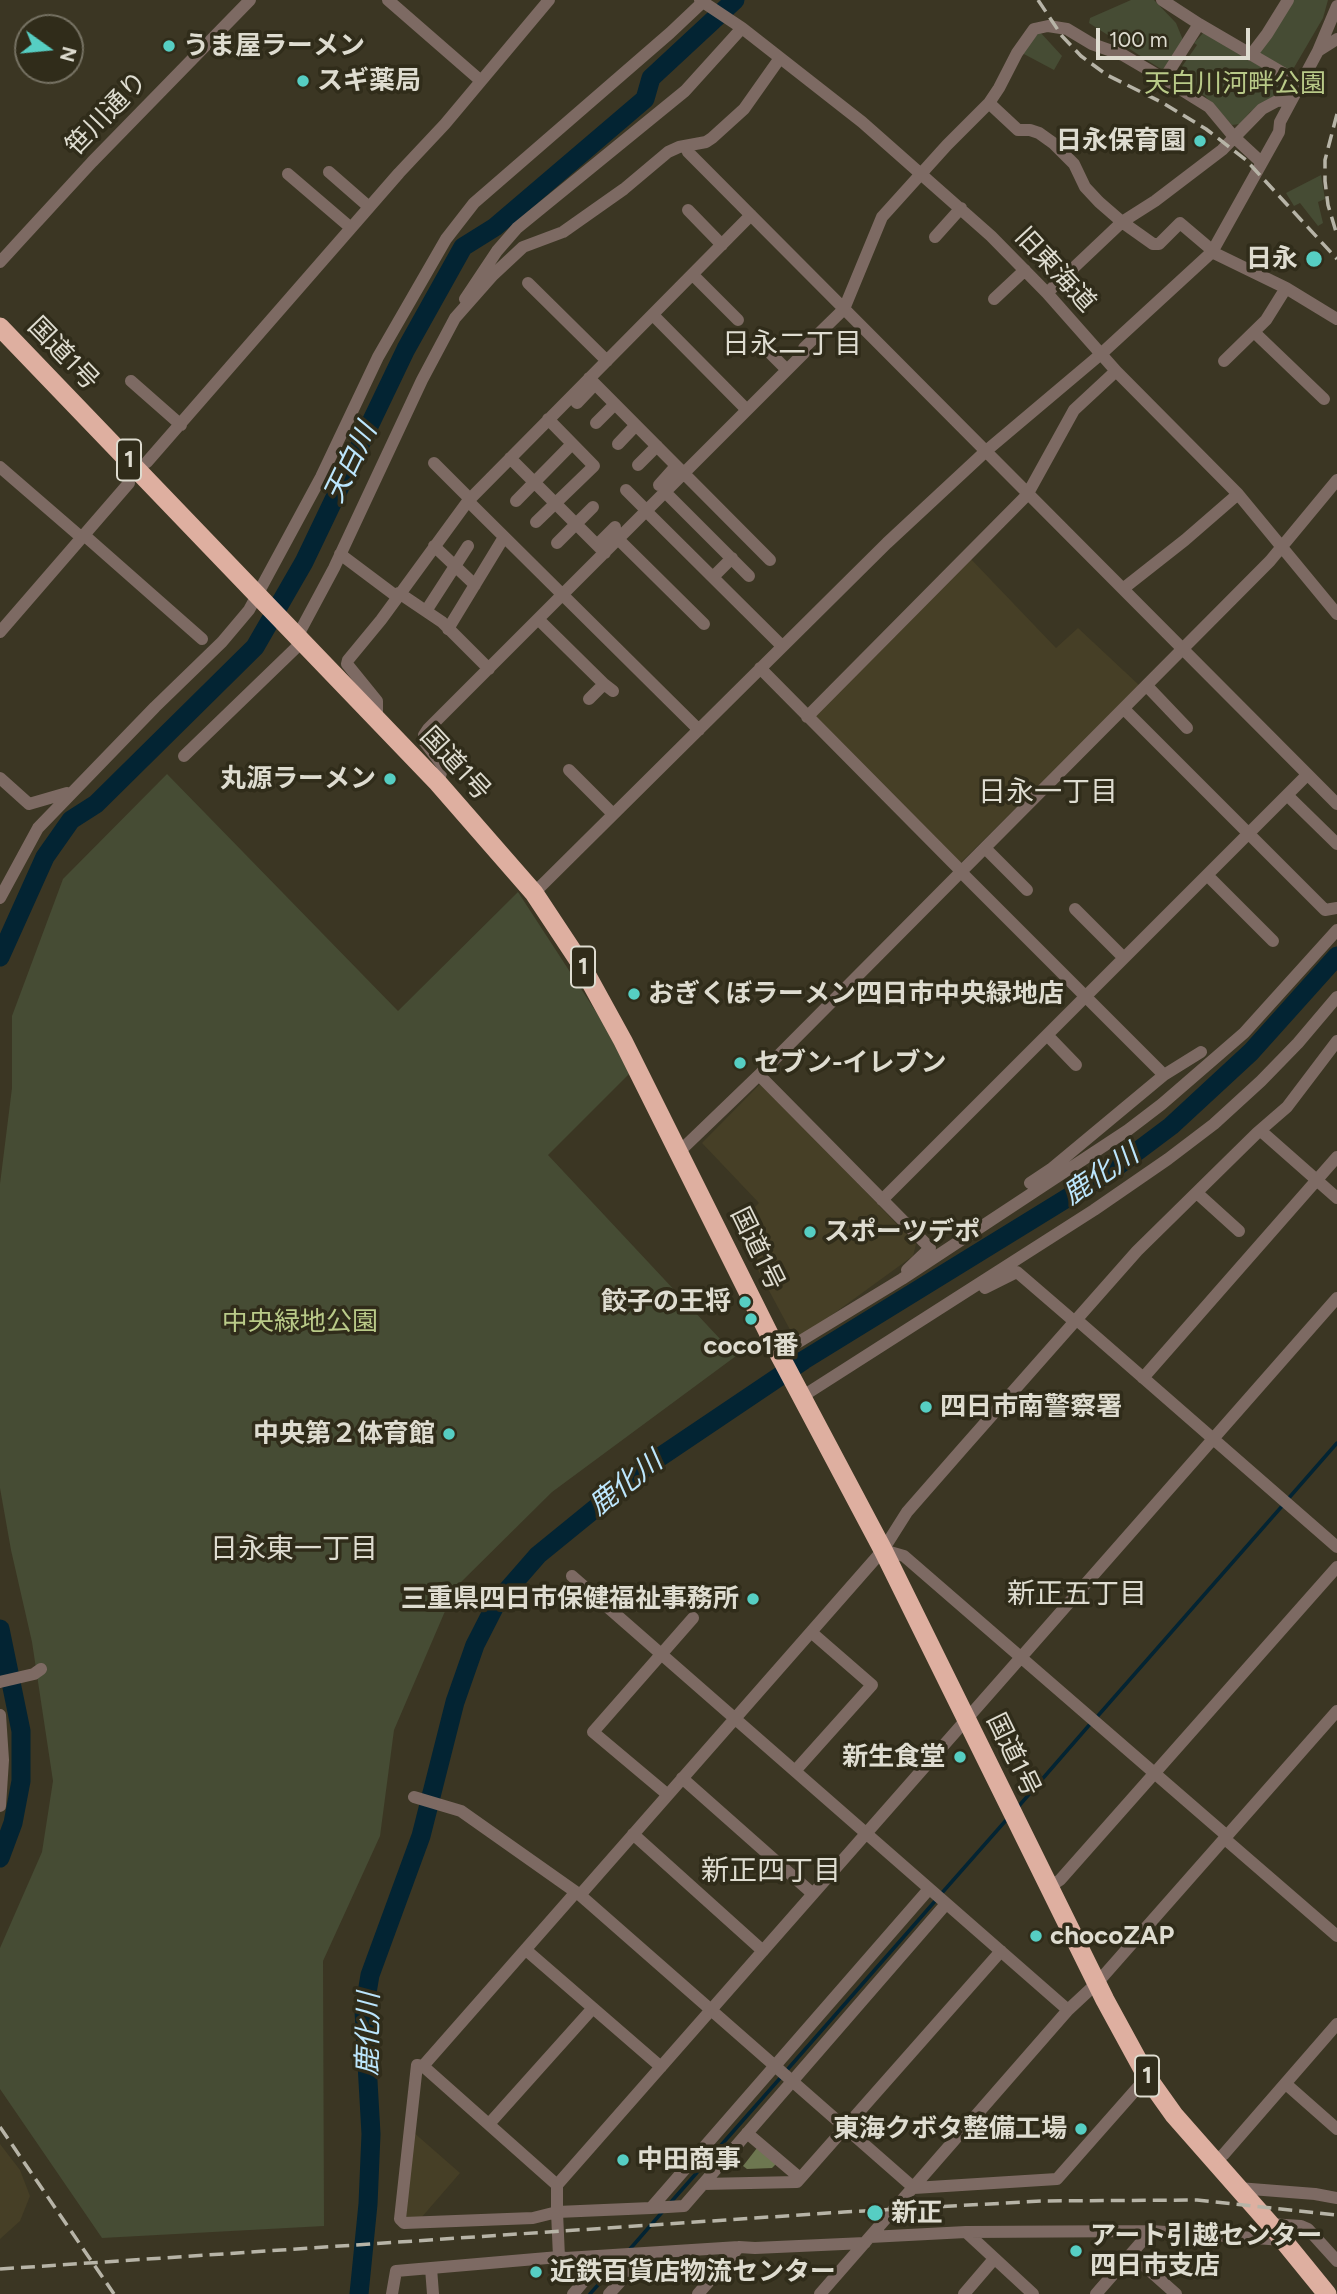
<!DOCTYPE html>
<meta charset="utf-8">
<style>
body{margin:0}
#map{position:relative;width:1337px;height:2294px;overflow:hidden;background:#3b3623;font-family:Figtree,sans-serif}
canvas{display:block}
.north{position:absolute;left:14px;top:14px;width:70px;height:70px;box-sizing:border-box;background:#302c1a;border:2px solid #767263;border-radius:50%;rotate:105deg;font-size:19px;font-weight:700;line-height:28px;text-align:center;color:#dedcd0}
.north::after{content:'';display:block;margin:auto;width:24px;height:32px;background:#56cec3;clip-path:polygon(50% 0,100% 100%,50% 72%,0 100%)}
.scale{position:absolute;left:1096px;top:28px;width:154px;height:32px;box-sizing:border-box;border:4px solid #dedcd0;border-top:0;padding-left:9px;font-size:21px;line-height:24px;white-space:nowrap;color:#dedcd0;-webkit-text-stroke:5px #302c1a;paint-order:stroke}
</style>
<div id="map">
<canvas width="1337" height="2294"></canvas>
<div class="north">N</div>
<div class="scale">100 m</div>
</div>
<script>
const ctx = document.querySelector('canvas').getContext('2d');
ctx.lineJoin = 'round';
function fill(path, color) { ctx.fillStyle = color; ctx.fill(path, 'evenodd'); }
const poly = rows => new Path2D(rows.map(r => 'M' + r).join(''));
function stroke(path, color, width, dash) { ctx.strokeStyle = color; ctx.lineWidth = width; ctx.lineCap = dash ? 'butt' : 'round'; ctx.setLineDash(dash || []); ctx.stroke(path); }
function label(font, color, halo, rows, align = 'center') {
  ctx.font = font + ' Figtree,"Noto Sans JP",sans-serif'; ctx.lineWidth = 7; ctx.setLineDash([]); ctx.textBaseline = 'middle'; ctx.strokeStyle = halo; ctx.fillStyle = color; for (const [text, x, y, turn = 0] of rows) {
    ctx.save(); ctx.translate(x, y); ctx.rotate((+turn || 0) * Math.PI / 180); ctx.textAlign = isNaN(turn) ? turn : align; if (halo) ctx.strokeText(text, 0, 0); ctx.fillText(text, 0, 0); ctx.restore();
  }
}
const built = poly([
 [969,557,1056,648,1078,628,1140,686,959,864,812,716],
 [761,1083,916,1244,913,1256,796,1341,735,1227,759,1203,702,1143],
 [412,2131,460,2173,421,2218,406,2218],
 [0,2144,20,2170,30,2196,20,2221,0,2239]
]);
const green = poly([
 [1131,0,1154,0,1176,23,1183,40,1164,71,1089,23,1090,18],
 [1292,0,1328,0,1323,18,1292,71,1287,72,1259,55,1259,52],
 [1040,32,1062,56,1054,70,1022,53,1032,39],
 [1204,32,1281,79,1282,85,1274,96,1250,112,1240,124,1232,125,1205,96,1178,81,1176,75,1197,45,1194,43],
 [1321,175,1325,199,1318,202,1323,223,1318,226,1300,203,1294,206,1286,193],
 [167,774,398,1011,518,892,615,1041,630,1073,548,1155,736,1356,552,1492,455,1588,394,1730,380,1836,323,1961,324,2226,102,2238,0,2089,0,1948,42,1852,53,1781,32,1642,11,1550,0,1488,0,1184,12,1088,12,1016,63,879]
]);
const forest = poly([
 [757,2148,776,2164,772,2168,747,2169,743,2166]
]);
const stream = poly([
 [1288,1499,1337,1443],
 [1096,1718,1283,1505],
 [1018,1807,1091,1723],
 [941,1894,1008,1818],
 [787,2070,936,1900],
 [671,2202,782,2076],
 [630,2249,664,2210],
 [590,2294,622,2258]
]);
const river = poly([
 [0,957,45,857,71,820,96,804,255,647,304,562,406,349,463,247,495,227,645,99,651,78,735,0],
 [0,1629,21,1731,21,1781,13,1823,0,1858],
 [359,2294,368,2204,371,2134,364,2011,370,1975,421,1836,455,1702,475,1645,497,1602,538,1555,651,1463,804,1360,1111,1171,1171,1126,1251,1052,1337,956]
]);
const minor = poly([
 [388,0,481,81],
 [700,0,742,28,862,122,991,236,1047,293,1116,371,1238,494,1337,614],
 [1162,0,1199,24,1164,79,1209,107,1234,137,1261,162],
 [1199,24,1300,83],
 [1318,51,1337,39],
 [1251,55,1267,34,1288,0],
 [989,103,1018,130,1030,130,1039,133,1053,143,1074,164,1085,187,1099,202,1122,222,1153,244,1159,244,1180,223,1213,251],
 [686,146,688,152,1337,804],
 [329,172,369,207],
 [288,174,351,228],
 [688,210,722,245],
 [935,237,961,208],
 [1212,252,1286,288,1337,319],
 [0,262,92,162,250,0],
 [693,275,738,320],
 [528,283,607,361],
 [1047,293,1122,222,1155,201,1222,150,1262,109,1277,101,1291,100],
 [465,299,497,251,517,228,685,91,742,28],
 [994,299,1025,270],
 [653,315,747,410],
 [1254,332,1324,399],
 [767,350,787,370],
 [1224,361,1266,320,1286,288],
 [589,378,770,560],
 [131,381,181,425],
 [577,403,595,384],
 [596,423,615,404],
 [618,444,636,425],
 [510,458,605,553],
 [147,462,399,173,445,124,549,0],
 [434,463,470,499],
 [638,465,657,446],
 [0,467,82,538],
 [659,485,676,466],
 [626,490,647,511],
 [665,492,749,576],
 [468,501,699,730],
 [516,501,572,444],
 [646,511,782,646],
 [536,522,594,466,548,419],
 [84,535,202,639],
 [618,539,704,624],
 [557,543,593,507],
 [597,545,615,527],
 [434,546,475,585],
 [340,554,396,596],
 [713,577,732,558],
 [1124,588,1185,540,1238,494],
 [399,593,442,622,489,669],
 [426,611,468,546],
 [538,619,604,684],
 [448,629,504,537],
 [0,632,129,483],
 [297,637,334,568,422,380,455,318,493,275,523,247,563,232,624,189,668,152,679,147,706,142,712,138,744,109,780,58],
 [760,668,962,872],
 [1147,686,1187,728],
 [589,699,604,684,613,691],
 [1124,709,1325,910,1337,908],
 [807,717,1027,495,1074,410,1116,371],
 [377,719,377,701,347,664,348,660,381,620,468,501,751,215],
 [184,756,302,642],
 [569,770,613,814],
 [0,778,29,804,67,793],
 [438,783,443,766,424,741,424,735,428,729,804,353,804,348,844,309,882,217,947,145,989,103,999,88,1017,53,1034,29,1048,26,1067,29,1092,44,1123,55,1164,79],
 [1287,795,1337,844],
 [985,848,1027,890],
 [962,873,1164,1075],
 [1207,875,1273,941],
 [534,893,887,543,986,451,1101,354,1212,252,1279,132,1280,122,1318,51,1337,6],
 [0,898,38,828,155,707,222,642,249,610,321,477,378,357,446,239,474,203,670,33,705,0],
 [1075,909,1124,958],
 [1048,1036,1076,1065],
 [759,1075,930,1248,907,1270],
 [1261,1131,1337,1198],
 [679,1152,759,1075,1270,561,1337,480],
 [1030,1183,1051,1169,1164,1075,1201,1052],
 [1197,1193,1239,1231],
 [882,1200,1307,775],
 [985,1288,1017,1272,1075,1322],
 [1077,1320,1337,1547],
 [779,1354,902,1279,1128,1130,1162,1104,1244,1033,1337,930],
 [1143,1378,1337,1157],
 [803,1396,1094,1210,1168,1159,1214,1124,1261,1081,1298,1043,1337,997],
 [883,1550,904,1556,1227,1836],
 [572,1576,1068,2010],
 [0,1682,34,1674,41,1669],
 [0,1715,3,1760,0,1806],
 [795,1771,872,1685,811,1632],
 [682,1778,813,1894],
 [668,1795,593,1732,693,1618],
 [414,1797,461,1811,580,1895,914,2188,1057,2179,1147,2077],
 [633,1834,763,1951],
 [1225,1839,1337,1936],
 [1049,1887,1060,1880,1337,1567],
 [576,1892,423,2066,557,2185,1337,1298],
 [580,1895,883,1550,907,1512,963,1448,1137,1251,1257,1133,1287,1107,1337,1041],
 [526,1950,661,2067],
 [423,2066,417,2065,400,2219,404,2223,533,2218,557,2212,559,2257],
 [1286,2084,1337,2129],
 [489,2124,593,2008],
 [747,2133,800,2178],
 [1214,2162,1224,2154,1337,2024],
 [703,2184,797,2182,1001,1951],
 [557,2185,557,2212,651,2208,929,1889],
 [1238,2188,1315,2194,1337,2198],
 [651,2208,684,2206,946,1904],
 [1270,2224,1301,2226,1308,2229,1337,2261],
 [966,2232,1033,2294],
 [870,2237,966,2232,1151,2231,1284,2240],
 [1131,2254,1176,2294],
 [431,2268,433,2294],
 [392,2294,396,2271,559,2257,566,2258,739,2247,755,2248,865,2243],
 [573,2294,605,2256],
 [609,2294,646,2253],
 [698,2294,739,2247],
 [820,2294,1068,2010,1098,1982,1337,1711],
 [964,2294,994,2259],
 [1096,2294,1151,2231]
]);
const highway = poly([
 [0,327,438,783,534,893,579,961,623,1041,779,1354,883,1550,1105,2000,1147,2077,1174,2115,1270,2224,1327,2294]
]);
const rail = poly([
 [1038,0,1062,36,1081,56,1107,75,1163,103,1206,129,1246,160,1337,259],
 [1337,114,1325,160,1325,181,1328,205,1337,235],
 [0,2127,114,2294],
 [0,2269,844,2212,1042,2201,1197,2200,1337,2215]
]);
const markers = [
 [169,46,7,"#56cec3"],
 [303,81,7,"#56cec3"],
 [1200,141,7,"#56cec3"],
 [1314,259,9,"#56cec3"],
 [390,779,7,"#56cec3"],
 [634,994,7,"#56cec3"],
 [740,1063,7,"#56cec3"],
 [810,1232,7,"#56cec3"],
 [745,1302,7,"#56cec3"],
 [751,1319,7,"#56cec3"],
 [926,1407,7,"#56cec3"],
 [449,1434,7,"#56cec3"],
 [753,1599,7,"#56cec3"],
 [960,1757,7,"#56cec3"],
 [1036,1936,7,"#56cec3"],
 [1081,2129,7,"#56cec3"],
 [623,2160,7,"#56cec3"],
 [875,2213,9,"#56cec3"],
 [1076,2251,7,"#56cec3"],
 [536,2272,7,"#56cec3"]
];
const shields = [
 [129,460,24],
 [583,967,24],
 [1147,2076,24]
];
const shieldNames = [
 ["1",129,460],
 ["1",583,967],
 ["1",1147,2076]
];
const poiNames = [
 ["うま屋ラーメン",183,46],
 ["スギ薬局",317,81],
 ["日永保育園",1186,141,"right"],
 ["日永",1298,259,"right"],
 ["丸源ラーメン",376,779,"right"],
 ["おぎくぼラーメン四日市中央緑地店",648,994],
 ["セブン-イレブン",754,1063],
 ["スポーツデポ",824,1232],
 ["餃子の王将",731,1302,"right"],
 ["coco1番",751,1346,"center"],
 ["四日市南警察署",940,1407],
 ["中央第２体育館",435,1434,"right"],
 ["三重県四日市保健福祉事務所",739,1599,"right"],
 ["新生食堂",946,1757,"right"],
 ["chocoZAP",1050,1936],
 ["東海クボタ整備工場",1067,2129,"right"],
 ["中田商事",637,2160],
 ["新正",891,2213],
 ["アート引越センター",1090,2236],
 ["四日市支店",1090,2266],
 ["近鉄百貨店物流センター",550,2272]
];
const parkNames = [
 ["天白川河畔公園",1235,84],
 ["中央緑地公園",300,1322]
];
const streetNames = [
 ["笹川通り",107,114,-46],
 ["旧東海道",1055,270,47],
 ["国道1号",63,354,46],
 ["国道1号",455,764,47],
 ["国道1号",757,1249,64],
 ["国道1号",1013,1755,64]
];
const neighbourhoodNames = [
 ["日永二丁目",792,345],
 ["日永一丁目",1048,793],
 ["日永東一丁目",294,1550],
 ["新正五丁目",1077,1595],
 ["新正四丁目",771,1872]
];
const waterNames = [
 ["天白川",351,463,-64],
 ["鹿化川",1101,1175,-34],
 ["鹿化川",626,1484,-38],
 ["鹿化川",369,2034,-89]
];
fill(built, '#463f26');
fill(green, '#464c34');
fill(forest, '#6d7750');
stroke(stream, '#032433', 3.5);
stroke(river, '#032433', 19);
stroke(minor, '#7d6a63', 12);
stroke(highway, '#deafa0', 19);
stroke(rail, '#b7b4a7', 3.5, [14, 7]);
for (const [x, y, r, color] of markers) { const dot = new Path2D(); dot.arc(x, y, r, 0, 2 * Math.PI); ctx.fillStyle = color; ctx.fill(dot); stroke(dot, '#302c1a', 2.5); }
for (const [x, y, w] of shields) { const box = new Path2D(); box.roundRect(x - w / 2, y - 20.5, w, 41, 5); ctx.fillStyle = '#302c1a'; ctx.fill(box); stroke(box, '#dedcd0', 2); }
label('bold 24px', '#dedcd0', null, shieldNames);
label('bold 26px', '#dedcd0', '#302c1a', poiNames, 'left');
label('26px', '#b9ca88', '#302c1a', parkNames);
label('26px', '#dedcd0', '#302c1a', streetNames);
label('28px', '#dedcd0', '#302c1a', neighbourhoodNames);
label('italic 28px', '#bce6fd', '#302c1a', waterNames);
</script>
